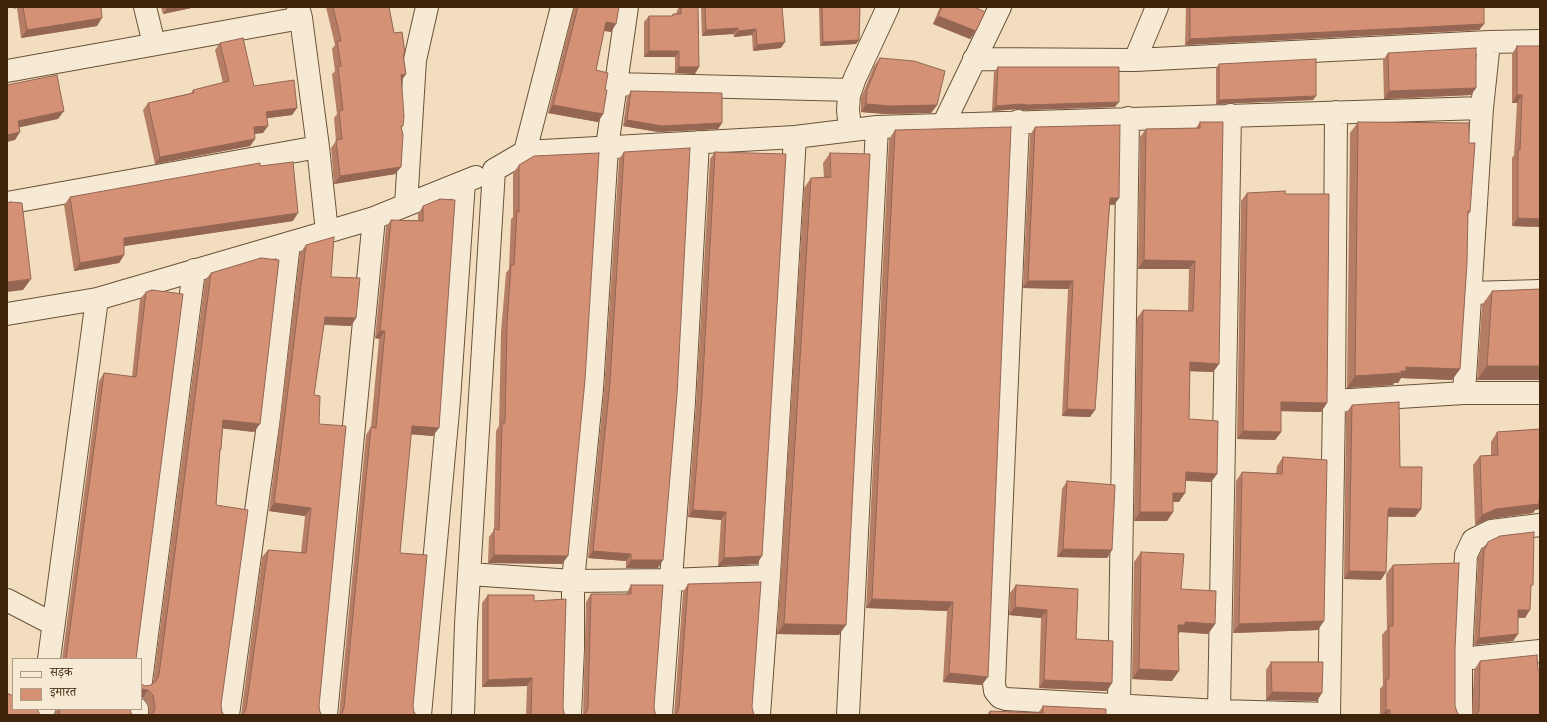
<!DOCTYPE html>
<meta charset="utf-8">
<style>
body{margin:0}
#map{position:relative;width:1547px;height:722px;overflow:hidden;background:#f2debf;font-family:"Sorts Mill Goudy","Noto Serif Devanagari",serif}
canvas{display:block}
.frame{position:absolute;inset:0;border:8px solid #3d240a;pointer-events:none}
.legend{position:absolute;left:12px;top:658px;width:130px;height:52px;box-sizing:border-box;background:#f7ead5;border:1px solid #ad9b84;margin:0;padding:5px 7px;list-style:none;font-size:12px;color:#3d240a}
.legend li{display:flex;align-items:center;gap:8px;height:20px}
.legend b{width:20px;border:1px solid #ad9b84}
</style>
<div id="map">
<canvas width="1547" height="722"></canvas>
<div class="frame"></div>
<ul class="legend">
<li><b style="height:5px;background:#f7ead5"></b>सड़क</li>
<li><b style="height:11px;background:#d49176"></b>इमारत</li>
</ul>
</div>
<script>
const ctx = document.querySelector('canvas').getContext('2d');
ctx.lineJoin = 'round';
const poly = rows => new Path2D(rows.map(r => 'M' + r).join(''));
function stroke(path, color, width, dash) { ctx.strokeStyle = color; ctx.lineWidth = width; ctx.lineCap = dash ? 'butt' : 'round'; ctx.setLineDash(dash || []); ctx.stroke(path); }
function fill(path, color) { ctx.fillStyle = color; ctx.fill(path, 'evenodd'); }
const minor = poly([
 [145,7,154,44],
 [298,7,301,18,318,147,327,232],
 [1157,7,1135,60,1489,42,1540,41],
 [974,59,1135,60],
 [7,71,301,18],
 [615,84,851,90],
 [1018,121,994,683,995,691,1000,697,1006,699,1219,711,1329,714],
 [944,123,1000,7],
 [850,129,848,110,849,95,855,78,888,7],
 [525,152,562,7],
 [7,203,318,147],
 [406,205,415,60,427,7],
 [1470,293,1540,291],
 [7,314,97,299,327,232,374,218,476,177],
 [1464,393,1482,108,1489,42],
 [1334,401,1464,393,1540,393],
 [469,574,573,581,669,580,769,576],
 [7,600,53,624],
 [49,659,97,299],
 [1461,659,1540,651],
 [141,681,194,270],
 [1119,704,1128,118],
 [1219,711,1230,115],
 [43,715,44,709],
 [137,715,137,709],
 [228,715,269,417,289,243],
 [326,715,374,218],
 [420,715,449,400,464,182],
 [463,715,466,624,494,170,525,152,795,137,877,127,1482,108],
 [570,715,573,649,573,581,592,389,607,147,627,7],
 [661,715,684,402,698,142],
 [759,715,769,576,795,137],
 [848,715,877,127],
 [1329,715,1334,401,1336,112],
 [1461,715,1461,659,1466,555,1473,540,1491,531,1540,525]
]);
const wall = poly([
 [14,7,101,7,97,26,21,38,17,8,14,9],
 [161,7,196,7,163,14],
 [326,7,389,7,394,33,403,56,406,74,402,80,402,128,401,167,395,174,334,184,331,148,336,141,334,118,337,114,332,74,335,71,332,49,335,45],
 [574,7,619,7,611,32,604,31,596,70,605,90,603,114,598,122,548,113],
 [679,7,698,7,695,74,675,73,675,57,644,57,644,22,649,16,671,16,673,14,676,14,677,11],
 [701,7,782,7,781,48,753,51,752,35,734,37,733,34,702,36],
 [819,7,860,7,859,40,856,44,820,46],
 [940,7,974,7,976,31,970,39,933,24],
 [1186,7,1484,7,1484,24,1479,30,1185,45],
 [220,43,254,86,297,108,292,115,267,118,263,133,255,134,255,139,250,146,155,164,143,110,148,103,191,93,193,90,223,83,215,50],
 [1517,46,1540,227,1512,226,1512,158,1514,155,1517,103,1512,103,1512,54],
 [1388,53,1476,88,1471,95,1384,99,1383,60],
 [880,58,937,105,931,113,885,114,861,112,861,98,874,66],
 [1219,64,1313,100,1216,104,1216,68],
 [998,67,1115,107,1023,110,1018,109,992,111,994,72],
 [631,91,722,123,718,129,658,132,623,126,627,97],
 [1200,122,1219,364,1213,372,1190,371,1189,419,1217,474,1211,482,1185,481,1179,502,1173,502,1173,512,1167,521,1134,521,1137,318,1143,310,1188,311,1189,269,1138,269,1140,137,1146,129,1196,128],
 [1358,122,1469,143,1470,212,1468,215,1460,369,1452,380,1401,378,1398,383,1394,383,1393,385,1347,388,1350,133],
 [1035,127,1119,198,1114,205,1110,205,1090,417,1062,416,1068,289,1023,288,1030,135],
 [895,130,982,685,943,682,947,611,866,608,889,139],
 [624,152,658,568,626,568,626,561,588,558,604,390,619,159],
 [715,152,757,564,718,566,721,520,688,517,696,403,710,159],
 [830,153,839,635,777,634,804,188,811,178,824,178,823,163],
 [519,165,562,564,488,563,489,537,494,530,496,431,499,426,501,332,506,273,509,269,511,219,513,217,513,173],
 [260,166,293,221,124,246,124,255,119,263,74,271,64,205,70,197],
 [1247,193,1285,194,1327,403,1321,412,1281,411,1281,432,1275,440,1237,439,1241,201],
 [423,206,433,436,411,434,400,553,413,706,414,712,416,715,339,715,366,435,371,427,379,339,375,338,386,227,391,220,418,220,418,214],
 [306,245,331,277,356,318,351,326,324,325,314,395,319,424,319,706,320,712,322,715,241,715,262,557,268,550,301,553,305,516,269,511,300,253],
 [211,273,254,432,223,428,221,449,220,452,216,505,221,705,222,712,224,715,149,715,148,703,143,698,141,698,141,684,145,686,151,685,153,683,205,280],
 [1492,291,1540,380,1477,380,1482,305],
 [146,292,136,659,62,659,99,381,104,373,132,377,140,299],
 [1352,405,1400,467,1421,509,1415,517,1388,517,1381,580,1344,579,1346,413],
 [1540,429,1540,509,1535,510,1533,513,1489,519,1475,525,1473,465,1480,456,1491,455,1491,442,1497,432],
 [1283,457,1318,630,1233,633,1236,481,1242,472,1276,474,1277,466],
 [1067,481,1112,550,1107,558,1057,557,1062,489],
 [1488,542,1530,589,1525,618,1518,618,1518,634,1513,641,1474,645,1478,558,1482,549],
 [1141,552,1181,589,1215,624,1208,634,1180,632,1178,634,1172,681,1132,679,1134,562],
 [1393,565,1455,649,1455,706,1457,712,1460,715,1380,715,1380,689,1383,685,1382,635,1387,629,1386,574],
 [688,584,752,707,754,715,674,715,683,592],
 [631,585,655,713,657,715,583,715,586,602,591,594,626,594],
 [1016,585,1078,589,1076,639,1107,691,1039,688,1041,618,1009,615,1010,593],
 [488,595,534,601,564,713,566,715,526,715,527,686,482,687,482,603],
 [1480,661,1538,670,1540,715,1472,715,1474,670],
 [1271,662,1317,701,1266,700,1266,670],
 [1043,706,1106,715,987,715,990,711,1038,713],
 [55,709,130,709,131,713,133,715,55,715]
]);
const shadedWall = poly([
 [168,7,196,7,163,14],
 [938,16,976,31,970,39,933,24],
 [102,18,97,26,21,38,27,30],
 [606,22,616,24,611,32,600,30],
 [1484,24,1479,30,1185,45,1190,39],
 [738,28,733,34,702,36,706,30],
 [756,29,752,35,734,37,738,31],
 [859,40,856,44,820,46,823,42],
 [785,42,781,48,753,51,757,45],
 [649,51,679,51,675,57,644,57],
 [679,67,699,67,695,74,675,73],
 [406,74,400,82,401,75],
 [1476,88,1471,95,1384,99,1389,91],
 [1517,95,1522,95,1517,103,1512,103],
 [1316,96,1313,100,1216,104,1219,100],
 [1119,102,1115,107,1023,110,1018,109,992,111,996,106,1022,104],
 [866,104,937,105,931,113,885,114,861,112],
 [553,105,603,114,598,122,548,113],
 [297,108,292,115,261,119,266,112],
 [64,111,58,119,12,129,18,121],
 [627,120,722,123,718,129,658,132,623,126],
 [268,126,263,133,249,134,254,127],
 [20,132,15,140,7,142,7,135],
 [255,139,250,146,155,164,160,157],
 [401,167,395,174,334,184,340,176],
 [1110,198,1119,198,1114,205,1105,205],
 [298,213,293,221,118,247,124,238],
 [1518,218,1540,219,1540,227,1512,226],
 [124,255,119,263,74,271,80,263],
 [1144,260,1195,261,1189,269,1138,269],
 [31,279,23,290,7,292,7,282],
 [1028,281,1073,281,1068,289,1023,288],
 [325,317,356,318,351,326,319,324],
 [380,331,385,331,379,339,375,338],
 [1190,362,1219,364,1213,372,1184,371],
 [1487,366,1540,366,1540,380,1477,380],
 [1406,367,1460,369,1452,380,1401,378,1398,383,1394,383,1393,385,1347,388,1355,376],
 [1281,402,1327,403,1321,412,1275,411],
 [1067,409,1095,410,1090,417,1062,416],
 [223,420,260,424,254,432,218,428],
 [412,426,439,428,433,436,406,434],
 [1243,431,1281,432,1275,440,1237,439],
 [1186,472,1217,474,1211,482,1180,480],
 [1173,493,1185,493,1179,502,1167,501],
 [1540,500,1540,509,1535,510,1533,513,1489,519,1475,525,1482,515,1496,509],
 [274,503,311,508,305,516,269,511],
 [1389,508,1421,509,1415,517,1384,516],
 [693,510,726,512,721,520,688,517],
 [1140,512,1173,512,1167,521,1134,521],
 [1063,549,1112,550,1107,558,1057,557],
 [593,551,631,554,626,561,588,558],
 [494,555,568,556,562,564,488,563],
 [762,556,757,564,718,566,724,558],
 [631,560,663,560,658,568,626,568],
 [1349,571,1386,572,1381,580,1344,579],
 [872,599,953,602,947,611,866,608],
 [1015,607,1047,610,1041,618,1009,615],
 [1518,610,1530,610,1525,618,1513,617],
 [1324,621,1318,630,1233,633,1239,624],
 [1185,622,1215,624,1208,634,1180,632,1178,635,1178,625],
 [784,624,846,625,839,635,777,634],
 [1518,634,1513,641,1474,645,1479,638],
 [1139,669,1179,671,1172,681,1132,679],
 [949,673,988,677,982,685,943,682],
 [532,678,527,686,482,687,488,680],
 [1044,680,1112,683,1107,691,1039,688],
 [141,689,148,690,143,698,141,698],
 [1272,692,1322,693,1317,701,1266,700],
 [1386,710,1390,710,1386,715,1382,715]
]);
const building = poly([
 [23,7,101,7,102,18,27,30,23,7],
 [333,7,389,7,394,33,402,32,405,53,403,54,406,74,401,75,404,116,403,126,401,126,403,135,401,167,340,176,336,140,342,139,339,111,343,110,338,67,341,66,337,41,341,41,333,7],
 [578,7,619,7,616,24,606,22,596,70,608,73,605,90,607,90,603,114,553,105,578,7],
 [681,7,698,7,699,67,679,67,679,51,649,51,649,16,673,16,673,14,681,14,681,7],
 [705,7,782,7,785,42,757,45,756,29,738,31,738,28,706,30,705,7],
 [822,7,860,7,859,40,823,42,822,7],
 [942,7,974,7,985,12,976,31,938,16,942,7],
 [1190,7,1484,7,1484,24,1190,39,1190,7],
 [243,38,254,86,294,80,297,108,266,112,268,126,254,127,255,139,160,157,148,103,194,93,193,90,229,81,220,43,243,38],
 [1517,46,1540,46,1540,219,1518,218,1518,150,1520,150,1522,95,1517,95,1517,46],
 [1476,48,1476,88,1389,91,1388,53,1476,48],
 [880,58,914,61,945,71,937,105,891,106,866,104,867,90,880,58],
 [1316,59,1316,96,1219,100,1219,64,1316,59],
 [998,67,1119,67,1119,102,1027,105,1022,104,996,106,998,67],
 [57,75,64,111,18,121,20,132,7,135,7,85,57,75],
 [631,91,722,93,722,123,662,126,627,120,631,91],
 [1200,122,1223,122,1219,364,1190,362,1189,419,1218,421,1217,474,1186,472,1185,493,1173,493,1173,512,1140,512,1143,310,1193,311,1195,261,1144,260,1146,129,1200,128,1200,122],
 [1358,122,1469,123,1469,143,1475,143,1470,212,1468,211,1467,263,1460,369,1406,367,1406,371,1401,371,1401,373,1355,376,1358,122],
 [1120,125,1119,198,1110,198,1095,410,1067,409,1073,281,1028,281,1035,127,1120,125],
 [1011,127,988,677,949,673,953,602,872,599,895,130,1011,127],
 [690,148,677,394,663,560,631,560,631,554,593,551,610,382,624,152,690,148],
 [715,152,786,154,762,556,724,558,726,512,693,510,702,395,715,152],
 [599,153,585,380,568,556,494,555,494,529,499,530,502,423,505,423,507,324,511,265,514,265,517,211,519,212,519,165,534,156,599,153],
 [830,153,870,154,846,625,784,624,811,178,831,177,830,153],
 [293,162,298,213,124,238,124,255,80,263,70,197,260,163,260,166,293,162],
 [1285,191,1285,194,1329,194,1327,403,1281,402,1281,432,1243,431,1247,193,1285,191],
 [440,199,455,200,439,428,412,426,400,553,427,555,413,706,414,712,416,715,341,715,344,708,371,427,376,428,385,331,380,331,391,220,423,221,423,206,440,199],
 [10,202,22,203,31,279,7,282,7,203,10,202],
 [334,237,331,277,360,278,356,318,325,317,314,395,320,396,319,424,346,426,319,706,320,712,322,715,243,715,246,709,268,550,306,553,311,508,274,503,306,245,334,237],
 [261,258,279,260,260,424,223,420,221,449,220,449,216,505,248,510,221,705,222,712,224,715,152,715,153,714,155,708,153,695,148,690,141,689,141,684,145,686,151,685,156,681,159,675,211,273,261,258],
 [1540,289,1540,366,1487,366,1492,291,1540,289],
 [152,290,183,294,136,659,66,659,104,373,136,377,146,292,152,290],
 [1399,402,1400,467,1422,467,1421,509,1389,508,1388,511,1386,572,1349,571,1352,405,1399,402],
 [1540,429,1540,500,1539,500,1539,504,1496,509,1482,515,1480,456,1498,455,1497,432,1540,429],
 [1283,457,1327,460,1324,621,1239,624,1242,472,1282,474,1283,457],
 [1067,481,1115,485,1112,550,1063,549,1067,481],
 [1534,532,1533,585,1531,585,1530,610,1518,610,1518,634,1479,638,1484,551,1488,542,1500,536,1534,532],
 [1141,552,1184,554,1181,589,1216,591,1215,624,1185,622,1185,625,1178,625,1179,671,1139,669,1141,552],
 [1459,563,1455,649,1455,706,1457,712,1460,715,1390,715,1390,710,1386,710,1386,679,1389,679,1389,626,1393,626,1393,565,1459,563],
 [761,582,752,707,754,715,676,715,679,708,688,584,761,582],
 [631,585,663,585,654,707,655,713,657,715,585,715,588,708,591,594,631,594,631,585],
 [1016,585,1078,589,1076,639,1113,641,1112,683,1044,680,1047,610,1015,607,1016,585],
 [488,595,534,595,534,601,566,599,563,707,564,713,566,715,531,715,532,678,488,680,488,595],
 [1537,655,1538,670,1540,670,1540,715,1475,715,1479,711,1480,661,1537,655],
 [1271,662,1323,662,1322,693,1272,692,1271,662],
 [7,693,13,696,13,709,37,709,40,715,7,715,7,693],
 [1043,706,1106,709,1106,715,990,715,990,711,1043,713,1043,706],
 [60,709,130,709,131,713,133,715,59,715,60,709]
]);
stroke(minor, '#6a5237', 24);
stroke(minor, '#f7ead5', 22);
fill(wall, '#b67d65');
fill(shadedWall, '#946653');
fill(building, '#d49176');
stroke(building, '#946653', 1);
</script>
